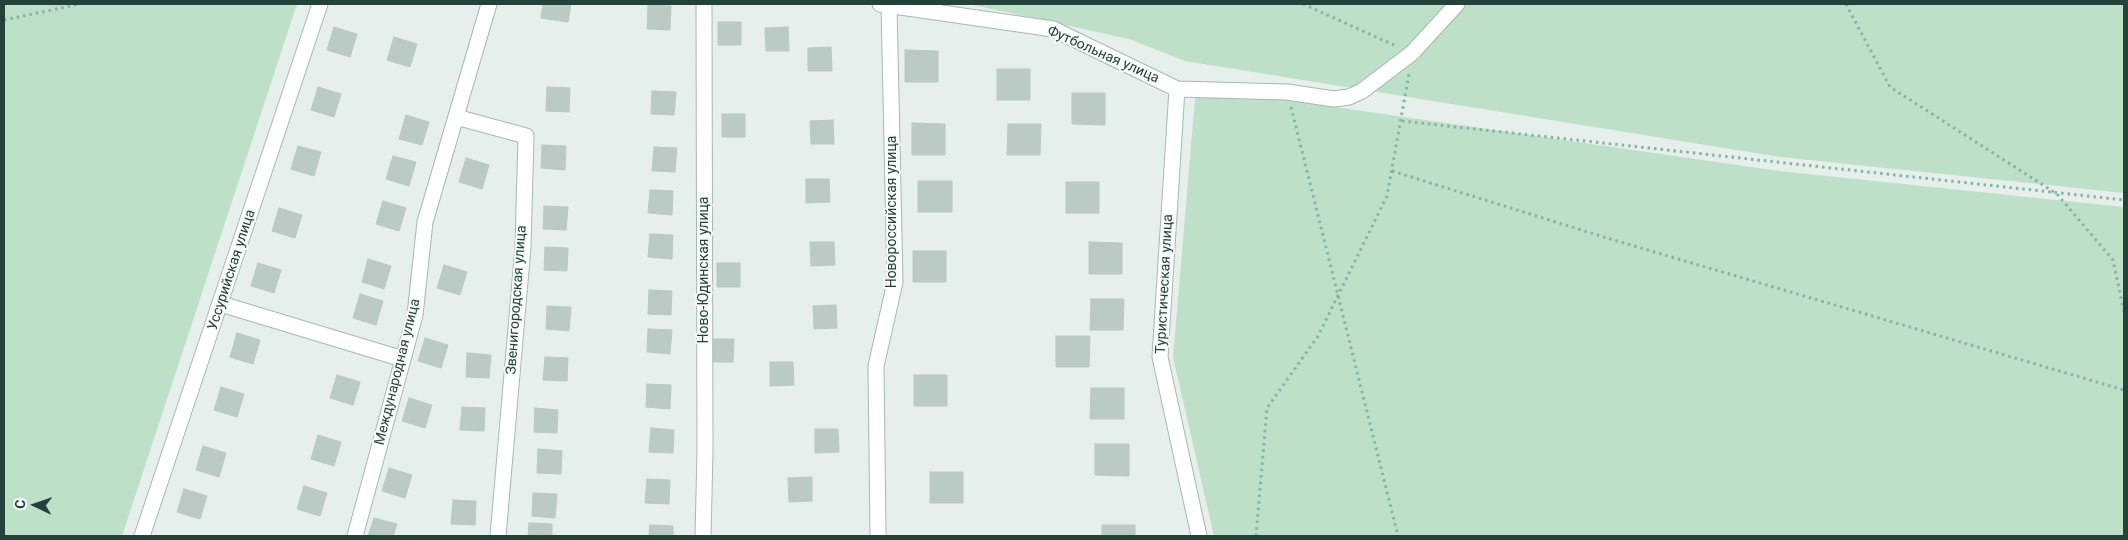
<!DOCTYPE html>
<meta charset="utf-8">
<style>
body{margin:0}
#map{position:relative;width:2128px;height:540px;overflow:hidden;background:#e6efeb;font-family:Roboto,sans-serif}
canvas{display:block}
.frame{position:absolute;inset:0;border:5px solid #24423a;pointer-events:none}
.north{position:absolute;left:10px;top:480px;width:50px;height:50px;-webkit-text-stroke:4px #f7fbf9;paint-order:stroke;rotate:273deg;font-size:14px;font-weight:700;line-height:20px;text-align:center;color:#24423a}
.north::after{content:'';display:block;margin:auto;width:18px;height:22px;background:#24423a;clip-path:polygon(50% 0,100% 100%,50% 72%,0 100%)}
</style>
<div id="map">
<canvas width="2128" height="540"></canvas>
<div class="frame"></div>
<div class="north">С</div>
</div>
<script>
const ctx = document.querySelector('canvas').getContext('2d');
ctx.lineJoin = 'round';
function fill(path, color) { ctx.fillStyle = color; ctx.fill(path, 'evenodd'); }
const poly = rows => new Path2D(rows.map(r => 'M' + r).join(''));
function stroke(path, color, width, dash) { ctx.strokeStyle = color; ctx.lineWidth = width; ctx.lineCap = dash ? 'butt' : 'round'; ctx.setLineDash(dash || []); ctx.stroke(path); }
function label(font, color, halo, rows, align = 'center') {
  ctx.font = font + ' Roboto,sans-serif'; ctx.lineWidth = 4; ctx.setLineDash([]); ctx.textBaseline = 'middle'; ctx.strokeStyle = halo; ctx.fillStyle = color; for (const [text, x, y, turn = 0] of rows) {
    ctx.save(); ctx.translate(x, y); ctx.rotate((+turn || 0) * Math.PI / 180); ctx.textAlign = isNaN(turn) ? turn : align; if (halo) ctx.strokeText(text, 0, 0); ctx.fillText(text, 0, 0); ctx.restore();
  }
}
const green = poly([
 [4,4,297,4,122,536,4,536],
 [969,4,2124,4,2124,193,1780,157,1185,61,1129,39],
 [1196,87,1779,171,2124,207,2124,536,1214,536,1173,357]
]);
const building = poly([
 [543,4,571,4,568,22,541,18,543,4],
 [648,5,671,6,670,30,647,29,648,5],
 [718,22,741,22,741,45,718,45,718,22],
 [334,27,357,34,350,57,327,50,334,27],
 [788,27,789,51,766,51,765,28,788,27],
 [394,37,417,44,410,67,387,60,394,37],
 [831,47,832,71,808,71,808,48,831,47],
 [905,50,938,51,938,82,905,82,905,50],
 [997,69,1030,69,1030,100,997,100,997,69],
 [318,87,341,94,334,117,311,110,318,87],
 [547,87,570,88,569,112,546,111,547,87],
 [652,91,676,92,674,115,651,114,652,91],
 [1072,93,1105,93,1105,125,1072,124,1072,93],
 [722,114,745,114,745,137,722,137,722,114],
 [406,115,429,122,422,145,399,139,406,115],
 [833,120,834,144,811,144,810,121,833,120],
 [912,123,945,124,945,155,912,155,912,123],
 [1008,124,1041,124,1040,155,1007,155,1008,124],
 [542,145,566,146,565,170,541,168,542,145],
 [298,146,321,152,314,176,291,169,298,146],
 [654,147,677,148,675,172,652,171,654,147],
 [393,156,416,162,409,186,386,179,393,156],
 [466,158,489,165,482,189,459,182,466,158],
 [806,179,829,179,830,202,806,203,806,179],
 [918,181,952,181,952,212,918,212,918,181],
 [1066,182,1099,182,1099,213,1066,213,1066,182],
 [650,190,673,191,672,215,648,213,650,190],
 [383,201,406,208,399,231,376,224,383,201],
 [544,206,568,207,566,230,543,229,544,206],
 [279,208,302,215,295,238,272,231,279,208],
 [650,234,673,235,672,259,648,257,650,234],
 [810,242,834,242,835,265,811,266,810,242],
 [1089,242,1122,243,1122,274,1089,274,1089,242],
 [545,247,568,248,567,271,544,270,545,247],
 [913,251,946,251,946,282,913,282,913,251],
 [368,259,391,266,384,289,362,282,368,259],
 [258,263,281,270,274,293,251,286,258,263],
 [717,263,740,263,740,287,717,287,717,263],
 [444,265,467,272,460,295,437,288,444,265],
 [649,290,672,291,671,315,648,314,649,290],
 [360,294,383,301,376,325,353,318,360,294],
 [1091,299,1124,299,1123,330,1090,330,1091,299],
 [836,305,837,328,814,329,813,306,836,305],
 [547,306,571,307,569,331,546,329,547,306],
 [648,329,672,330,670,354,647,352,648,329],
 [237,333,260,340,253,364,230,357,237,333],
 [1056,336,1090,336,1089,367,1056,367,1056,336],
 [425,338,448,345,441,368,418,361,425,338],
 [710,339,734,339,733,362,710,362,710,339],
 [467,353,491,355,489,378,466,377,467,353],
 [545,357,568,358,567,381,543,380,545,357],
 [770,362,793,362,794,385,770,386,770,362],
 [337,375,360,382,353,405,330,398,337,375],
 [914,375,947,375,947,406,914,406,914,375],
 [647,384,671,385,670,409,646,407,647,384],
 [221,387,244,394,237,417,214,410,221,387],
 [1091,388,1124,388,1124,419,1090,419,1091,388],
 [409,398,432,405,425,428,402,421,409,398],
 [462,407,485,408,484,431,460,430,462,407],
 [535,408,558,410,557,433,534,432,535,408],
 [651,428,674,430,673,453,649,452,651,428],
 [815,429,838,429,839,452,815,453,815,429],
 [318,435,341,442,334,466,311,459,318,435],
 [1095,444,1129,444,1129,476,1095,475,1095,444],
 [203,446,226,453,219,477,196,470,203,446],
 [538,449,562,451,561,474,537,473,538,449],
 [389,468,412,475,405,498,382,491,389,468],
 [930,472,963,472,963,503,930,503,930,472],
 [812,477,812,501,789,502,788,478,812,477],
 [647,479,670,480,669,504,645,503,647,479],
 [304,486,327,493,320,516,297,509,304,486],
 [184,489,207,496,200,519,177,512,184,489],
 [533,493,557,494,555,518,532,516,533,493],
 [453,500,476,501,475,525,451,524,453,500],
 [374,518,397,524,393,536,368,536,374,518],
 [529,523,552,524,552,536,528,536,529,523],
 [650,525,673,526,673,536,649,536,650,525],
 [1102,525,1135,525,1135,536,1102,536,1102,525]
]);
const path = poly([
 [1303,4,1396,46],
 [1846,4,1890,87,2057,194,2113,260,2124,312],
 [4,20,80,4],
 [1291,107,1398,536],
 [1402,121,2124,200],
 [1392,171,1607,238,2124,390],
 [1256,536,1267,408,1318,336,1387,196,1409,74]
]);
const minor = poly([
 [880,4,1053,29,1177,89,1287,92,1334,99,1349,97,1362,91,1412,53,1457,4],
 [1177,89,1160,357,1199,536],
 [456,117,526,136,523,247,498,536],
 [221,304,403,359],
 [142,536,320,4],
 [355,536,415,315,425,222,489,4],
 [703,536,705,452,704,4],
 [878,536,876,366,895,282,889,5]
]);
const streetNames = [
 ["Футбольная улица",1103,55,24],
 ["Новороссийская улица",892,212,-90],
 ["Уссурийская улица",232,270,-72],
 ["Ново-Юдинская улица",704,270,-90],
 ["Туристическая улица",1165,284,-87],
 ["Звенигородская улица",517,300,-86],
 ["Международная улица",398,372,-76]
];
fill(green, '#bfe0c8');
fill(building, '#bbcac4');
stroke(building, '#b8c9c2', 1);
stroke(minor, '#a8b8b2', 17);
stroke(path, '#86b3a5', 3, [2.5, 4]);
stroke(minor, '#fff', 15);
label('14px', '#24423a', '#f7fbf9', streetNames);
</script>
